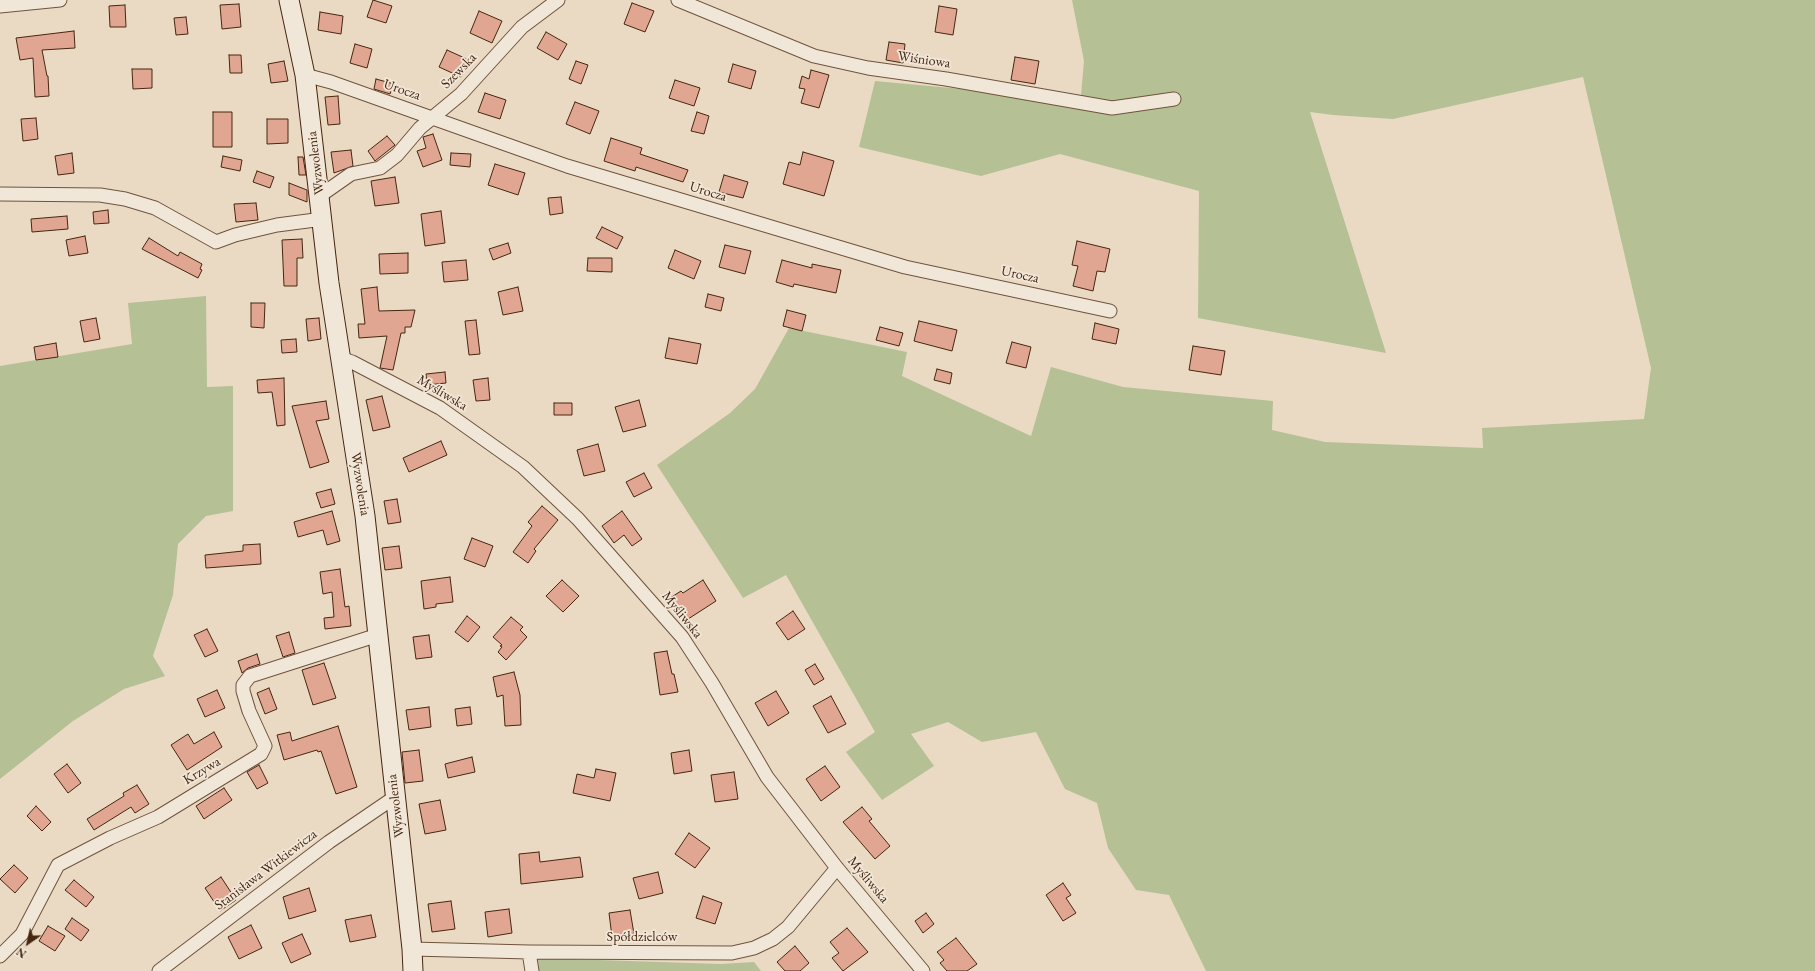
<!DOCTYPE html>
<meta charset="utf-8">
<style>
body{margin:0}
#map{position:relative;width:1815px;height:971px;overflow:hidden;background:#eadac4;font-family:"EB Garamond",serif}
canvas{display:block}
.north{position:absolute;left:8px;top:923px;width:40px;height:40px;-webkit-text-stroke:3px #f1e7d9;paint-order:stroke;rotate:214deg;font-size:11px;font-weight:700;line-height:16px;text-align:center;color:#46260f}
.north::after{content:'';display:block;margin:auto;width:14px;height:18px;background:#46260f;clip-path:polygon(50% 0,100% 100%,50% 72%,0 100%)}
</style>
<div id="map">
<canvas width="1815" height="971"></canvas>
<div class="north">N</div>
</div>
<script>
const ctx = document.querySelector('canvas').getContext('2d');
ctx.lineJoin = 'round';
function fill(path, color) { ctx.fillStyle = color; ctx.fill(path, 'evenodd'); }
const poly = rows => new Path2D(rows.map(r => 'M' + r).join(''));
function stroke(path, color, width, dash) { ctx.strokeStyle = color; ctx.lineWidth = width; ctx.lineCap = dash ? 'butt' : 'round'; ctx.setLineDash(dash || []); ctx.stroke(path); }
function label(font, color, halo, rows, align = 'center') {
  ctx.font = font + ' "EB Garamond",serif'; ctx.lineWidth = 3.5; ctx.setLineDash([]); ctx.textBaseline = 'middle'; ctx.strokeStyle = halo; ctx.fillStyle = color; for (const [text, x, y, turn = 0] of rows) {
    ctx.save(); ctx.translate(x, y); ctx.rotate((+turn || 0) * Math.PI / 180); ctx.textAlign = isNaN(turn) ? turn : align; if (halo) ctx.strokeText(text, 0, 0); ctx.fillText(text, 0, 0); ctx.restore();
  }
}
const green = poly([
 [1072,0,1815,0,1815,971,1206,971,1169,895,1136,890,1108,848,1097,803,1065,789,1036,732,982,742,948,722,911,734,934,766,882,800,846,752,875,732,786,575,743,598,657,465,730,413,755,389,789,328,907,352,902,376,1031,436,1051,367,1123,387,1273,401,1272,430,1325,442,1483,448,1482,428,1644,419,1651,368,1583,77,1393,119,1333,115,1310,112,1386,353,1198,318,1199,191,1060,154,981,176,859,147,875,81,1006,93,1080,107,1084,61],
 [206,296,207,387,233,386,233,511,206,516,178,544,173,595,153,656,165,676,124,689,73,721,0,779,0,366,132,344,128,303],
 [538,958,721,964,754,962,761,971,539,971]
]);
const building = poly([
 [373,0,392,6,386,23,367,17,373,0],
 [632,3,654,11,645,32,624,24,632,3],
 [239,4,241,27,222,29,220,5,239,4],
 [125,5,126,27,110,27,109,6,125,5],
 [939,6,957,9,953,35,935,32,939,6],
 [479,11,502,21,492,43,470,33,479,11],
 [320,12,343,16,341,34,318,30,320,12],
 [186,17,188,34,176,35,174,18,186,17],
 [74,31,75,48,42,50,47,76,48,76,49,96,35,97,33,58,20,60,16,38,74,31],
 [546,32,567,44,558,60,537,48,546,32],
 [889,42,905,44,903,63,886,60,889,42],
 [355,44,372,49,367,68,350,63,355,44],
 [447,50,469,60,461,77,439,67,447,50],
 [229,55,241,55,242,73,230,73,229,55],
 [1015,57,1039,61,1035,84,1011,80,1015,57],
 [284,61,288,81,271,83,268,64,284,61],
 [576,61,588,65,581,84,569,79,576,61],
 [733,64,756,71,751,89,728,82,733,64],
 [132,69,152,69,152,88,133,89,132,69],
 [811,70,829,75,819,108,801,103,805,89,799,88,802,76,809,79,811,70],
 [376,79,394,84,390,94,374,89,376,79],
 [675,80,700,88,694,106,669,98,675,80],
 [485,93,506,100,500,119,478,112,485,93],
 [338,96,340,124,328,125,325,97,338,96],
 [575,102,599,111,590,134,566,124,575,102],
 [213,112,232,112,232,147,213,147,213,112],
 [697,112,709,116,704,134,691,131,697,112],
 [36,118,38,139,23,141,21,119,36,118],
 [267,119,288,119,288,143,267,144,267,119],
 [433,134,442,160,423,167,417,151,426,148,423,137,433,134],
 [387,136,395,145,375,161,368,151,387,136],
 [611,138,642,148,640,154,688,170,683,182,636,167,635,171,604,161,611,138],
 [351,150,353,166,334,173,331,152,351,150],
 [803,152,834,161,824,196,783,184,789,162,800,165,803,152],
 [72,153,74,173,58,175,55,156,72,153],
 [451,153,471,154,470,167,450,165,451,153],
 [223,156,242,160,240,171,221,167,223,156],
 [298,157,303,157,306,175,299,175,298,157],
 [495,164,525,173,518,195,488,185,495,164],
 [257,171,274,177,270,188,253,182,257,171],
 [724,175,748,182,743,198,719,192,724,175],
 [395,177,399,203,375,206,371,181,395,177],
 [289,183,307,190,307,202,289,195,289,183],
 [561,197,563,213,550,215,548,198,561,197],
 [256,203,258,220,236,222,234,204,256,203],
 [108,210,109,223,94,224,93,212,108,210],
 [441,211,445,243,425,246,421,214,441,211],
 [67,216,68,229,32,232,31,219,67,216],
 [602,227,623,237,617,249,596,238,602,227],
 [85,236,88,253,69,256,66,240,85,236],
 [149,238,178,256,180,252,202,264,200,269,202,270,198,278,142,249,149,238],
 [302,239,303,258,297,258,297,286,284,286,282,240,302,239],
 [1077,241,1110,249,1105,272,1097,271,1093,291,1073,286,1078,266,1072,265,1077,241],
 [508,243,511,253,493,260,489,249,508,243],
 [725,245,751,251,745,274,719,267,725,245],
 [675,250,701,261,694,279,668,268,675,250],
 [408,253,408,273,380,274,379,254,408,253],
 [588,258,612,258,612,272,587,271,588,258],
 [466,260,468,280,444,282,442,262,466,260],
 [782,260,812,268,812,264,841,270,836,293,794,284,793,287,776,282,782,260],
 [377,287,379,311,415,310,411,327,405,327,405,333,401,333,393,370,380,368,387,336,359,338,358,324,365,324,361,289,377,287],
 [518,287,523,311,503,315,498,292,518,287],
 [708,294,724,298,721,311,705,307,708,294],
 [251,303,265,303,264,328,251,327,251,303],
 [787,310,806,315,802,331,783,326,787,310],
 [96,318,100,339,84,342,80,321,96,318],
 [319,318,321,339,308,341,306,319,319,318],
 [476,320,480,354,469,355,465,321,476,320],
 [919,321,957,330,952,351,914,341,919,321],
 [1095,323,1119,329,1116,344,1092,339,1095,323],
 [880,327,903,333,899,346,876,340,880,327],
 [669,338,701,344,697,364,665,358,669,338],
 [296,339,297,352,282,353,281,340,296,339],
 [1012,342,1031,347,1026,368,1006,363,1012,342],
 [56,343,58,357,36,360,34,347,56,343],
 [1193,346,1225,351,1221,375,1189,370,1193,346],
 [937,369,952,373,950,384,934,380,937,369],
 [445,372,446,383,427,385,426,374,445,372],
 [284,378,285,425,277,426,272,392,258,393,257,380,284,378],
 [488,378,490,400,476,401,473,380,488,378],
 [382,396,390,427,373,431,366,400,382,396],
 [639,400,646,426,623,432,615,407,639,400],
 [326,401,329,419,316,421,329,462,310,468,292,406,326,401],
 [554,403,572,403,572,415,554,415,554,403],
 [441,441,447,455,409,472,403,458,441,441],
 [598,444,605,471,584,476,577,450,598,444],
 [644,473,652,488,634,497,626,482,644,473],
 [331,489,335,504,321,508,316,493,331,489],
 [397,499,401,522,388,524,384,501,397,499],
 [542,506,558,520,534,549,536,551,528,563,513,552,532,526,528,522,542,506],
 [332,511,340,541,327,545,323,530,298,537,294,522,332,511],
 [622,511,642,539,632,546,624,535,614,543,602,526,622,511],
 [472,538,493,546,485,567,464,559,472,538],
 [260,544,261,564,206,568,205,555,243,551,243,545,260,544],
 [399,546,402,568,385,570,382,548,399,546],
 [340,569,345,607,349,606,351,626,325,629,324,618,334,617,332,592,323,594,320,572,340,569],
 [450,577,453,602,436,604,436,607,424,609,421,581,450,577],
 [562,580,579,596,563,612,546,596,562,580],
 [703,580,716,601,685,621,670,598,681,591,683,593,703,580],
 [793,611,805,629,788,640,776,623,793,611],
 [467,616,480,627,468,642,455,632,467,616],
 [511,617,523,627,520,630,527,637,506,660,498,652,502,647,500,646,502,645,493,637,511,617],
 [207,629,218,651,205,657,194,635,207,629],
 [289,632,295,653,283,657,276,636,289,632],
 [429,635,432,657,416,659,413,637,429,635],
 [667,651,672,674,674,674,678,692,660,695,654,653,667,651],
 [257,654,260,664,248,668,242,673,238,661,257,654],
 [324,663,336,698,313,705,302,670,324,663],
 [815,664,824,679,814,685,805,670,815,664],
 [514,672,520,695,521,725,505,726,503,695,497,697,493,677,514,672],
 [269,688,277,709,265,714,257,693,269,688],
 [217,690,225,708,205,717,197,699,217,690],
 [776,691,789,713,768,726,755,703,776,691],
 [831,696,846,724,828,733,813,706,831,696],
 [429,707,431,727,409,730,406,710,429,707],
 [470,707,472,724,457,726,455,709,470,707],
 [338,726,357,787,336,794,321,751,318,752,317,750,284,760,277,735,290,732,292,741,338,726],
 [214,732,222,747,187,770,171,745,188,734,194,744,214,732],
 [419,750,423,781,405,783,402,752,419,750],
 [689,750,692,771,674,774,671,753,689,750],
 [472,757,475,772,448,778,445,764,472,757],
 [67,764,81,783,68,793,54,774,67,764],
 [259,765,268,783,257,789,247,772,259,765],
 [825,766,840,787,821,801,806,779,825,766],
 [596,769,616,773,610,801,573,793,577,774,594,778,596,769],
 [734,772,738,799,715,802,711,775,734,772],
 [137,785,149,804,135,813,131,807,94,830,87,819,124,796,123,793,137,785],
 [224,788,232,800,204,819,196,806,224,788],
 [440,800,446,830,425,834,419,804,440,800],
 [36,806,51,822,42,831,27,816,36,806],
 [862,807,872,819,869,821,890,846,875,859,843,822,862,807],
 [689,833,710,848,695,868,675,854,689,833],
 [539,852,540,862,580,857,583,877,521,884,519,854,539,852],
 [14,865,28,878,15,893,0,879,14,865],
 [658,872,663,893,639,899,633,878,658,872],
 [221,877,236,900,220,911,205,888,221,877],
 [74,880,94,897,86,907,65,890,74,880],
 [1063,883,1071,895,1066,898,1076,913,1063,921,1046,895,1063,883],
 [309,888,316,911,289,919,283,897,309,888],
 [703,896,722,903,715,924,696,918,703,896],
 [451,901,455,929,432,932,428,904,451,901],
 [509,909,512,933,488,937,485,912,509,909],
 [630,910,634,934,612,937,609,913,630,910],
 [926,913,934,924,923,933,915,921,926,913],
 [371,915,376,937,350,942,345,920,371,915],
 [72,918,89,930,81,941,65,929,72,918],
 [251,925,262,948,239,959,228,937,251,925],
 [48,926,65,936,55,951,39,941,48,926],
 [847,928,868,952,843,971,832,958,839,953,830,942,847,928],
 [302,934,311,954,291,963,282,943,302,934],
 [956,938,977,964,967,971,947,971,940,963,944,960,937,952,956,938],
 [795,946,809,963,800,971,785,971,777,962,795,946]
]);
const street = poly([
 [678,0,814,56,868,68,946,79,1112,108,1174,99],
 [0,6,60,0],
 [305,75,331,82,567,166,905,267,1110,311],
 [0,194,100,195,125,199,155,208,216,242,235,235,277,225,323,219],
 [321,195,351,174,380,168,397,155,420,128,461,94,522,27,558,0],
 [340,358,352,362,440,408,523,467,578,519,682,637,712,683,767,777,837,868,923,971],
 [412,949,529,952,732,953,754,948,773,939,788,927,837,868],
 [529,952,532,971],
 [0,956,22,934,58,865,110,838,158,817,261,754,265,746,249,711,243,691,243,685,250,676,378,635],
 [159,971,329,842,395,797]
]);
const secondary = poly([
 [289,0,305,75,329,283,365,516,412,949,413,971]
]);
const streetNames = [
 ["Wiśniowa",924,60,8],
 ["Szewska",459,71,-46],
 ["Urocza",402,90,19],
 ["Wyzwolenia",316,163,-97],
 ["Urocza",708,192,17],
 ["Urocza",1020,275,12],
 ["Myśliwska",442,393,31],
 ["Wyzwolenia",360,484,81],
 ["Myśliwska",682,615,51],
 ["Krzywa",202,771,-31],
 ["Wyzwolenia",396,806,-97],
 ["Stanisława Witkiewicza",266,870,-37],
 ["Myśliwska",868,880,50],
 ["Spółdzielców",642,937]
];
fill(green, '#b5c095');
fill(building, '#e0a692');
stroke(building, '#46260f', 1);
stroke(street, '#6f533c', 15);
stroke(secondary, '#46260f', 21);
stroke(street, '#f1e7d9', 13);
stroke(secondary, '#f1e7d9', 19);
label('14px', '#46260f', '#f1e7d9', streetNames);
</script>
